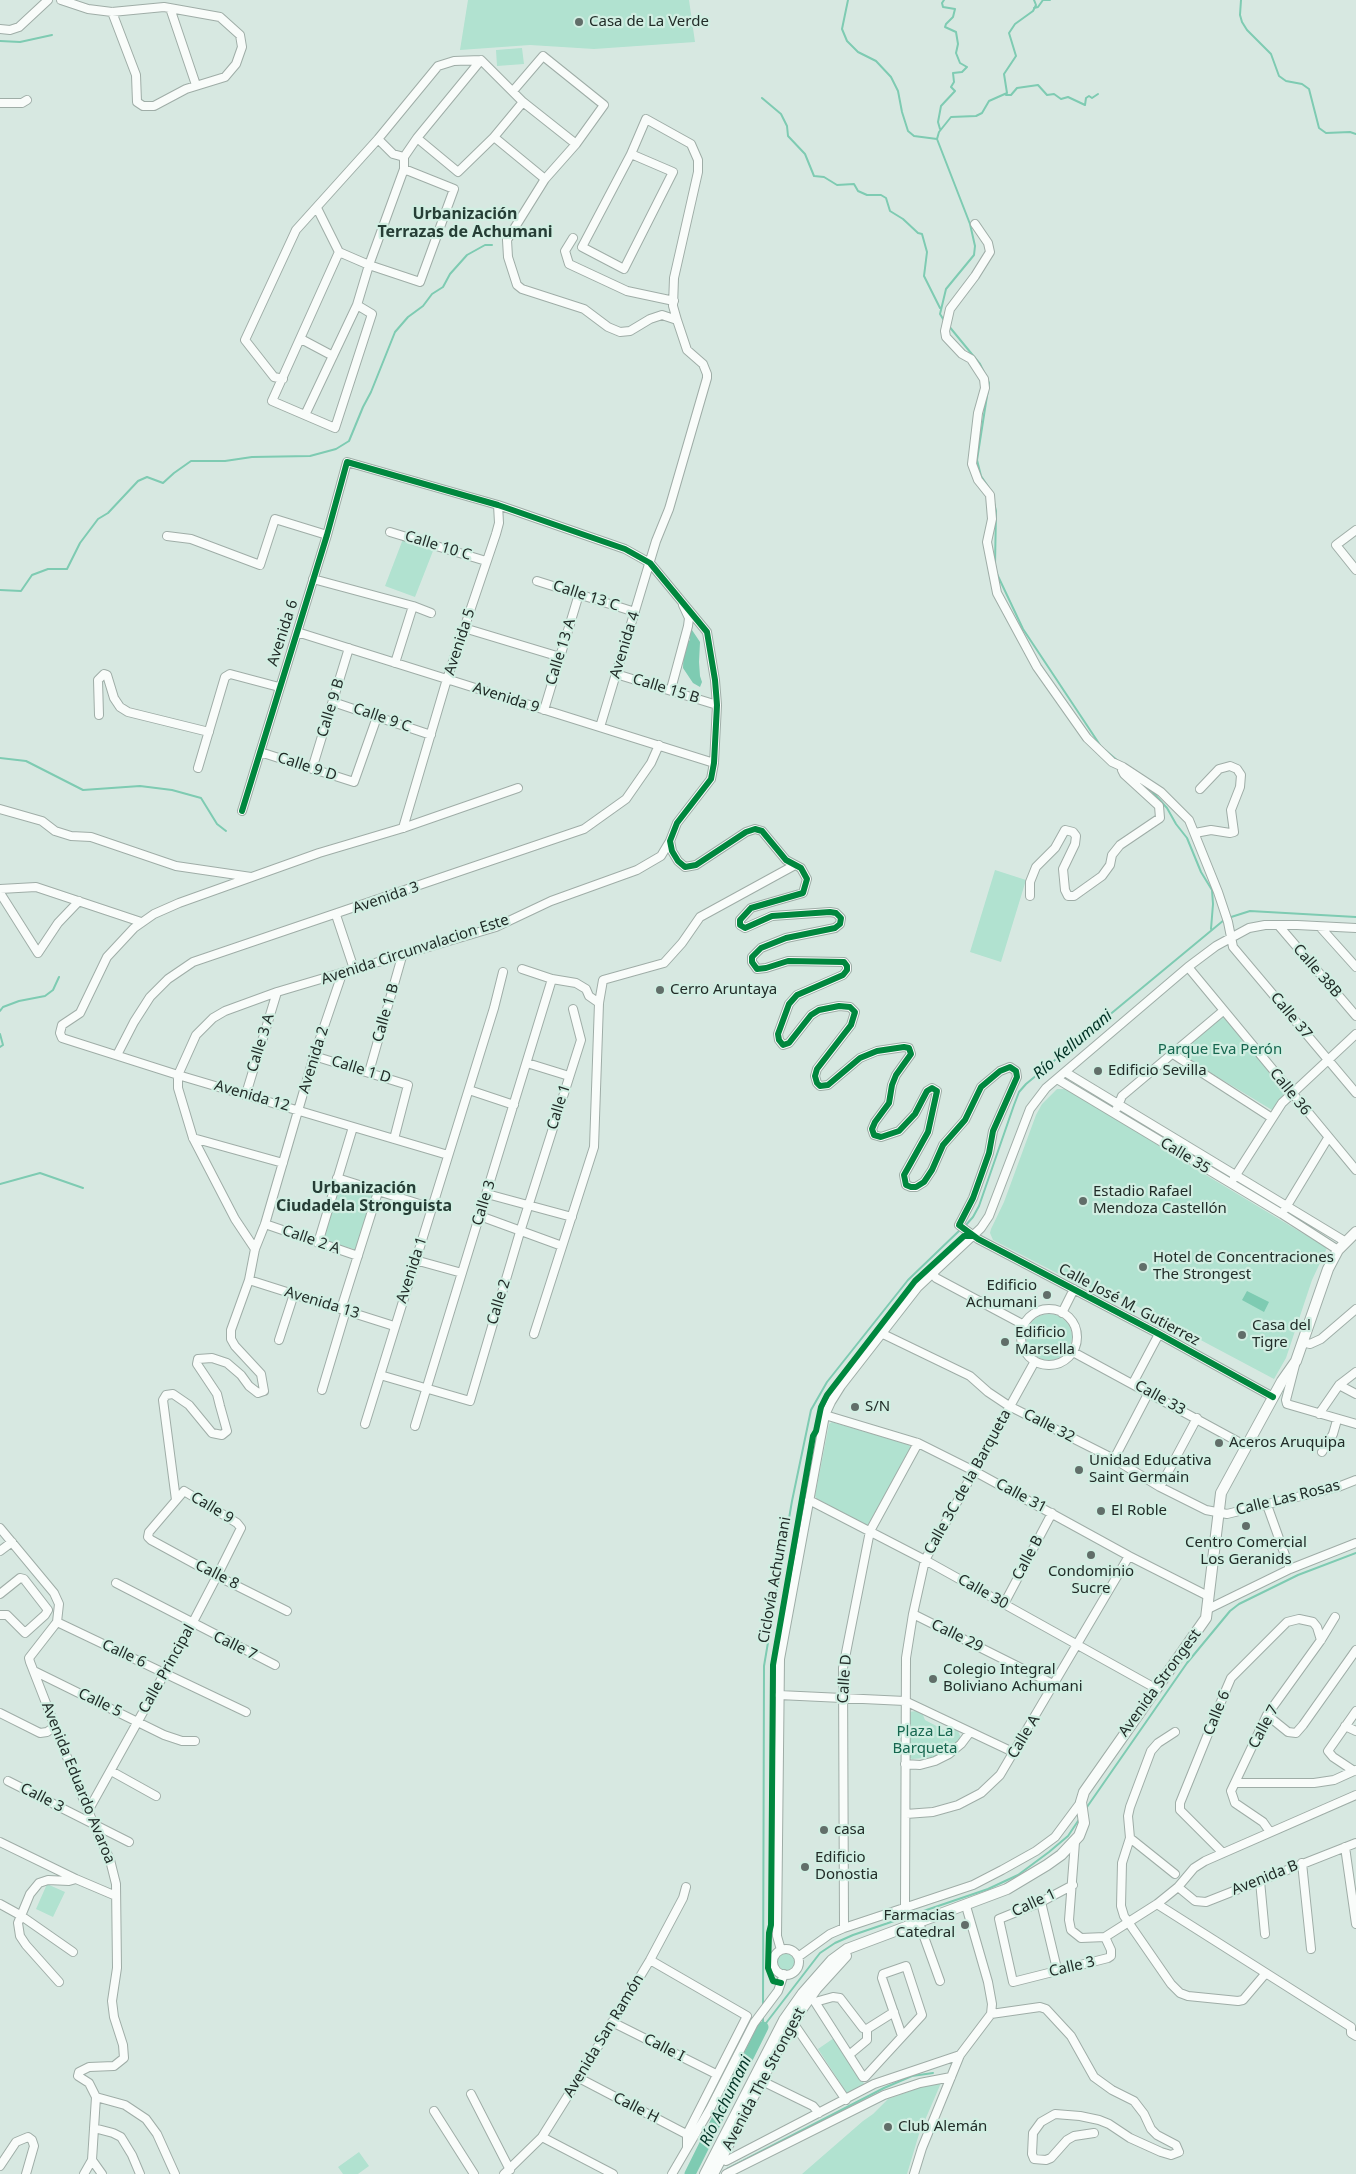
<!DOCTYPE html>
<meta charset="utf-8">
<style>
body{margin:0}
canvas{display:block;background:#d7e8e1}
</style>
<canvas width="1356" height="2174"></canvas>
<script>
const ctx = document.querySelector('canvas').getContext('2d');
ctx.lineJoin = 'round';
function fill(path, color) { ctx.fillStyle = color; ctx.fill(path, 'evenodd'); }
const poly = rows => new Path2D(rows.map(r => 'M' + r).join(''));
function stroke(path, color, width, dash) { ctx.strokeStyle = color; ctx.lineWidth = width; ctx.lineCap = dash ? 'butt' : 'round'; ctx.setLineDash(dash || []); ctx.stroke(path); }
function label(font, color, halo, rows, align = 'center') {
  ctx.font = font + ' "Noto Sans",sans-serif'; ctx.lineWidth = 4.5; ctx.setLineDash([]); ctx.textBaseline = 'middle'; ctx.strokeStyle = halo; ctx.fillStyle = color; for (const [text, x, y, turn = 0] of rows) {
    ctx.save(); ctx.translate(x, y); ctx.rotate((+turn || 0) * Math.PI / 180); ctx.textAlign = isNaN(turn) ? turn : align; if (halo) ctx.strokeText(text, 0, 0); ctx.fillText(text, 0, 0); ctx.restore();
  }
}
const green = poly([
 [468,0,689,0,695,42,594,49,530,45,460,50],
 [522,48,524,64,497,66,496,50],
 [403,539,433,551,415,597,385,586],
 [995,870,1026,880,1001,962,970,952],
 [1222,1015,1288,1089,1272,1110,1178,1053],
 [1057,1089,1065,1089,1122,1122,1181,1160,1327,1248,1312,1280,1286,1358,1274,1379,1116,1295,1105,1298,993,1240,990,1233,991,1229,1004,1202,1036,1115,1042,1104],
 [340,1183,374,1192,357,1250,323,1240],
 '1026 1337a23 23 0 1 1 46 0a23 23 0 1 1-46 0Z',
 [832,1422,909,1445,911,1448,870,1525,867,1526,817,1499,815,1496,829,1424],
 [916,1711,923,1715,925,1720,944,1730,951,1727,958,1731,961,1738,944,1753,936,1757,912,1759,909,1757,909,1712],
 [47,1884,65,1892,53,1917,36,1909],
 '777 1962a9 9 0 1 1 18 0a9 9 0 1 1-18 0Z',
 [834,2038,865,2085,848,2095,818,2049],
 [936,2082,941,2083,919,2134,907,2174,802,2174,863,2121,873,2114,888,2099],
 [359,2152,369,2166,358,2174,343,2174,338,2167]
]);
const water = poly([
 [692,630,700,642,699,662,700,676,702,682,700,687,693,683,683,668,684,645,690,640,689,634],
 [1247,1291,1269,1302,1264,1312,1242,1300]
]);
const stream = poly([
 [848,0,842,29,847,41,858,52,876,61,891,77,898,91,902,112,908,131,914,136,937,139],
 [1044,0,1050,0],
 [1241,0,1240,15,1242,22,1247,30,1271,54,1279,76,1286,81,1302,84,1309,89,1319,128,1326,133,1350,132,1356,134],
 [1034,8,1038,7,1043,0],
 [0,41,20,42,52,35],
 [1006,95,1011,95,1017,88,1038,85,1047,95,1054,94,1061,99,1068,97,1085,105,1086,98,1089,96,1092,98,1098,94],
 [762,98,781,114,787,126,788,136,805,154,814,176,824,177,837,185,854,184,858,191,867,195,881,195,886,198,890,211,903,219,918,233,922,234,927,252,924,276,940,308],
 [940,129,938,122,941,106,955,91,951,87,954,82,953,73,962,72,967,67,960,63,956,53,958,44,956,32,945,27,946,24,953,17,955,9,943,7,942,3,944,0],
 [945,322,940,314,946,289,974,255,975,246,970,224,937,139,939,132,951,117,976,116,982,113,989,101,1007,93,1004,74,1016,56,1009,33,1015,24,1033,11,1036,5,1034,0],
 [948,325,980,364,989,383,977,460,981,476,991,491],
 [994,503,996,511,995,565],
 [997,574,1023,629,1100,745],
 [0,590,21,591,32,575,48,569,67,569,80,543,98,519,108,513,138,481,147,477,163,483,174,473,191,461,225,461,252,457,310,456,336,449,349,441,363,407,371,392,395,332,408,317,423,306,432,294,443,287,450,274,467,255,485,245,492,245],
 [1105,750,1118,761],
 [0,758,26,761,83,790,140,786,172,790,201,798,217,824,226,831],
 [1148,787,1167,808,1176,824,1187,838,1201,872,1212,890,1213,904,1211,929],
 [1228,918,1250,911,1356,917],
 [0,1011,3,1007,19,1001,45,996,53,990,59,977],
 [0,1034,3,1045,0,1047],
 [0,1184,40,1173,83,1188],
 [965,1226,973,1217,979,1206,1014,1105,1019,1092,1026,1084,1224,920],
 [1087,1807,1187,1663,1230,1611,1239,1604,1298,1575,1356,1553],
 [763,2007,764,1666,792,1501,811,1410,827,1382,908,1280,961,1229],
 [763,2027,763,2017],
 [763,2027,820,1953,835,1943,853,1935,988,1889,1018,1875,1049,1852,1068,1836,1080,1818],
 [727,2169,884,2088,912,2076,933,2073]
]);
const river = poly([
 [690,2174,763,2027]
]);
const minor = poly([
 [61,0,88,9,112,12,164,7,220,17,240,35,242,47,236,64,225,77,186,89,154,106,143,106,137,102,136,75,112,12],
 [170,8,196,85],
 [0,29,10,30,19,27,48,0],
 [513,91,543,56,604,105,576,144,545,179,507,240,508,257,517,285,522,289,584,309,608,327,620,332,630,331,650,319,662,315,677,320,687,350,703,364,707,374,707,378,669,509,656,541,600,727],
 [0,103,22,103,27,100],
 [494,137,545,179],
 [417,138,458,172,494,137,523,102],
 [378,139,393,154,404,157],
 [631,154,673,172,624,269,582,247,631,154,646,119,691,144,698,160,698,172,674,278,673,306,677,320],
 [317,208,339,252,369,265,420,282,454,189,404,169],
 [975,224,988,243,990,252,975,276,950,309,945,331,946,337,962,354,971,359,984,379,985,388,978,413,972,464,978,480,990,495,992,519,987,542,997,593,1037,667,1087,738,1112,762,1123,767,1161,792,1189,820,1218,892,1228,922,1233,947,1356,1093],
 [573,238,565,251,569,264,627,291,674,301],
 [339,252,272,401,335,428,372,314,357,305],
 [301,339,333,356],
 [283,379,274,377,245,340,296,230,378,139,438,66,454,61,481,60,523,102,576,144],
 [305,415,357,305,369,265,404,169,404,157,417,138,481,60],
 [1356,530,1336,545,1356,570],
 [390,532,486,561],
 [167,536,191,539,260,565,275,519,327,535],
 [313,579,413,606,431,613],
 [537,581,635,612],
 [464,628,560,657],
 [297,632,714,763],
 [395,663,413,606],
 [616,674,717,705],
 [671,689,688,626,689,618,683,605],
 [333,702,431,735],
 [544,710,579,594],
 [99,715,98,680,104,674,107,675,114,698,120,707,128,712,209,732],
 [260,752,354,782,377,717],
 [198,768,225,677,230,674,279,687],
 [312,769,349,648],
 [0,809,42,821,55,831,71,836,91,837,176,866,251,877],
 [242,811,327,535,347,462,498,505,625,549,650,563,707,632,715,680,717,705,714,763,711,779,677,823,670,841,672,851,678,861,685,867,696,865,746,832,755,829,762,831,786,860,801,868,807,879,803,893,751,908,740,920,740,925,745,928,772,916,830,912,836,913,841,918,840,924,835,928,786,938,761,948,752,957,752,962,757,969,766,968,788,961,844,962,847,966,847,970,843,975,797,995,789,1004,778,1034,779,1040,783,1045,789,1043,811,1015,819,1010,839,1006,850,1007,855,1012,851,1025,817,1069,815,1076,817,1083,820,1086,828,1085,860,1058,877,1051,904,1047,909,1048,911,1054,896,1075,892,1085,889,1103,875,1122,872,1129,874,1135,881,1137,899,1131,915,1114,927,1091,932,1088,937,1091,928,1132,904,1175,906,1185,911,1187,916,1187,924,1182,932,1170,943,1145,965,1120,981,1087,1000,1071,1010,1067,1016,1071,1017,1077,993,1131,989,1153,973,1198,959,1225,978,1239,1159,1334,1273,1397],
 [403,828,447,679,496,534,499,523,498,505],
 [1195,833,1211,830,1230,833,1234,832,1231,810,1240,787,1241,775,1237,769,1230,766,1219,769,1200,789],
 [0,889,36,887,141,922],
 [0,893,38,953,58,923,79,901],
 [1030,896,1030,882,1036,867,1055,848,1065,830,1073,832,1076,836,1075,844,1063,869,1065,890,1068,896,1074,896,1102,876,1110,865,1112,855,1120,845,1160,818,1159,806,1124,774,1122,770,1123,767],
 [336,915,354,969],
 [1279,926,1356,1016],
 [1321,928,1356,967],
 [1188,967,1356,1170],
 [522,969,552,979,576,983,586,989,589,996,599,1003],
 [1173,1054,1272,1118],
 [117,1055,134,1022,150,997,168,979,193,962,584,829,626,799,651,763,659,745],
 [314,1056,408,1085,394,1139],
 [527,1063,569,1076],
 [369,1072,403,953],
 [1065,1072,1346,1242],
 [1057,1079,1282,1214,1338,1250],
 [469,1090,514,1105],
 [246,1094,277,992],
 [1117,1108,1122,1096,1223,1011],
 [193,1138,283,1163],
 [448,1155,178,1075,62,1038,60,1033,62,1025,80,1013,107,957,134,928,154,914,179,903,319,853,403,828,518,788],
 [337,1178,432,1208],
 [1234,1178,1282,1103,1356,1034],
 [487,1194,572,1217],
 [1285,1209,1328,1138],
 [480,1216,562,1246],
 [265,1224,358,1256],
 [318,1243,353,1127],
 [255,1249,235,1219,193,1138,178,1088,178,1075,196,1035,213,1018,225,1011,277,992,496,927,551,901,637,870,661,856,670,841],
 [415,1260,462,1273],
 [932,1273,936,1278,1024,1325],
 [249,1280,394,1326],
 [341,1309,378,1192],
 '1021 1337a28 28 0 1 1 56 0a28 28 0 1 1-56 0Z',
 [1062,1313,1074,1289],
 [534,1334,594,1147,599,1003,603,980,664,963,682,943,700,917,795,865],
 [883,1334,970,1376,988,1392,1009,1406,1114,1459,1160,1487,1206,1510,1227,1514,1338,1487,1356,1480],
 [279,1340,294,1294],
 [1302,1342,1310,1344,1321,1339,1356,1309],
 [1073,1352,1246,1446],
 [1295,1365,1286,1400,1287,1404,1356,1424],
 [380,1375,470,1401,520,1232,581,1040,573,1009],
 [1133,1383,1159,1334],
 [1339,1385,1356,1394],
 [322,1390,346,1310],
 [1319,1414,1339,1385,1356,1372],
 [825,1415,918,1443,974,1471,1129,1556,1208,1596],
 [365,1424,494,1008,503,972],
 [415,1426,552,979],
 [1322,1452,1333,1434,1337,1420],
 [1114,1459,1149,1392],
 [1160,1487,1197,1418],
 [176,1500,163,1400,166,1395,173,1394,189,1405,212,1433,222,1435,227,1431,220,1406,217,1394,197,1364,198,1359,212,1358,227,1363,241,1375,249,1386,258,1393,264,1391,261,1374,235,1346,231,1339,231,1330,249,1280,255,1249,265,1224,314,1056,342,974],
 [809,1500,925,1560,1155,1688],
 [1267,1505,1290,1569],
 [0,1528,54,1593,59,1604,57,1622,29,1658,30,1662,88,1811,110,1860,116,1884,117,1968,112,2001,114,2017,123,2045,124,2058,114,2066,89,2067,79,2072,78,2076,89,2083,96,2097,92,2160,84,2174],
 [0,1551,12,1542],
 [116,1583,275,1665],
 [0,1594,20,1578,24,1579,48,1610,45,1615,25,1633,7,1615,0,1615],
 [1004,1604,1052,1513],
 [1208,1609,1290,1569,1356,1543],
 [913,1614,1055,1685],
 [57,1622,246,1712],
 [34,1671,164,1735,182,1741,195,1741],
 [779,1695,905,1701,1015,1753],
 [0,1713,40,1733,47,1732,54,1727],
 [1267,1715,1288,1732,1296,1733,1303,1725,1356,1650],
 [1345,1726,1356,1731],
 [1175,1732,1158,1743,1151,1751,1130,1807,1128,1816,1130,1838,1122,1863,1121,1906,1124,1916,1171,1984,1180,1993,1188,1996,1238,2001,1243,2000,1266,1973],
 [905,1764,920,1765,935,1761,949,1754,961,1744,970,1732],
 [111,1771,156,1796],
 [1354,1771,1333,1757,1328,1751,1356,1711],
 [8,1781,129,1842],
 [1236,1783,1314,1783,1334,1780,1356,1770],
 [88,1811,192,1624,217,1576,241,1528,237,1523,184,1491,149,1532,148,1537,151,1540,217,1576,287,1611],
 [906,1814,933,1812,958,1805,981,1793,1000,1775,1129,1556],
 [1270,1832,1263,1822,1235,1803,1231,1791,1267,1715,1321,1640,1335,1617],
 [1130,1838,1175,1874],
 [0,1842,76,1879,116,1896],
 [1075,1842,1069,1920,1071,1930,1081,1938,1105,1937,1157,1904,1178,1887,1194,1868,1205,1861,1356,1795],
 [1345,1847,1356,1924],
 [1223,1853,1180,1810,1180,1803,1225,1692,1231,1678,1287,1622,1299,1619,1313,1622,1317,1627,1321,1640],
 [1302,1863,1311,1949],
 [1260,1881,1265,1934],
 [1073,1885,1041,1902,999,1919,1013,1982,1108,1958,1111,1956,1111,1950,1105,1937],
 [1178,1887,1195,1901,1206,1902,1356,1843],
 [1041,1902,1057,1969],
 [0,1904,20,1915,73,1952],
 [1157,1904,1351,2027],
 [905,1907,906,1658,913,1614,925,1560,1035,1361],
 [919,1923,940,1981],
 [844,1928,843,1668,870,1531,918,1443],
 '773 1962a13 13 0 1 1 26 0a13 13 0 1 1-26 0Z',
 [781,1950,777,1936,780,1659,825,1415,831,1402,841,1386,918,1287,981,1228,989,1216,1030,1109,1046,1088,1188,967,1216,946,1249,928,1265,925,1297,925,1356,928],
 [798,1957,830,1934,844,1928,973,1885,1002,1870,1036,1851,1055,1837,1081,1802],
 [650,1960,747,2016,687,2134,687,2147],
 [59,1982,26,1945,20,1936,18,1923,30,1894,39,1883,48,1880,69,1881,76,1879],
 [813,2000,815,2002,833,1997,840,1998,863,2028,867,2029,894,2012],
 [815,2002,863,2077,865,2077,922,2015,906,1966,883,1974,882,1978,902,2036],
 [991,2014,1040,2007,1046,2009,1071,2036,1094,2077,1112,2090,1134,2101,1144,2114,1151,2129,1157,2135,1176,2145,1179,2152,1171,2155,1161,2152,1130,2138,1109,2124,1099,2120,1080,2116,1055,2114,1041,2122,1033,2133,1032,2154,1034,2159,1046,2160,1051,2158,1067,2140,1074,2136,1094,2133],
 [612,2022,716,2074],
 [791,2024,796,2027,846,2100],
 [1351,2027,1351,2033,1356,2036],
 [849,2055,867,2040,867,2029],
 [579,2078,690,2136],
 [762,2081,813,2106,819,2113],
 [471,2094,510,2170],
 [96,2097,125,2105,146,2119,157,2134,175,2174],
 [434,2111,474,2174],
 [94,2128,113,2133,121,2137,132,2155,140,2174],
 [542,2137,613,2174],
 [716,2158,726,2161,874,2084,960,2055],
 [92,2160,102,2174],
 [0,2166,16,2142,28,2137,32,2140,34,2146,26,2174],
 [504,2174,542,2137,579,2078,650,1960,683,1898,686,1887],
 [672,2174,710,2109,754,2023,778,1991,784,1974],
 [726,2174,884,2095,920,2083,951,2077],
 [914,2174,922,2148,960,2055,991,2014,992,2004,988,1982,966,1906]
]);
const major = poly([
 [705,2174,784,2020,803,1993,832,1960,847,1949,1007,1889,1047,1865,1061,1855,1079,1836,1084,1823,1081,1802,1084,1792,1206,1618,1221,1493,1282,1381,1296,1361,1328,1269,1338,1250,1356,1232],
 [713,2174,791,2024,816,1989,846,1956]
]);
const cycleway = poly([
 [242,811,327,535,347,462,498,505,625,549,650,563,707,632,715,680,717,705,714,763,711,779,677,823,670,841,672,851,678,861,685,867,696,865,746,832,755,829,762,831,786,860,801,868,807,879,803,893,751,908,740,920,740,925,745,928,772,916,830,912,836,913,841,918,840,924,835,928,786,938,761,948,752,957,752,962,757,969,766,968,788,961,844,962,847,966,847,970,843,975,797,995,789,1004,778,1034,779,1040,783,1045,789,1043,811,1015,819,1010,839,1006,850,1007,855,1012,851,1025,817,1069,815,1076,817,1083,820,1086,828,1085,860,1058,877,1051,904,1047,909,1048,911,1054,896,1075,892,1085,889,1103,875,1122,872,1129,874,1135,881,1137,899,1131,915,1114,927,1091,932,1088,937,1091,928,1132,904,1175,906,1185,911,1187,916,1187,924,1182,932,1170,943,1145,965,1120,981,1087,1000,1071,1010,1067,1016,1071,1017,1077,993,1131,989,1153,973,1198,959,1225,978,1239,1159,1334,1273,1397],
 [781,1983,773,1981,768,1968,769,1933,771,1925,773,1665,813,1436,816,1431,821,1407,827,1395,915,1281,964,1236,973,1236]
]);
const markers = [
 [579,22,5,"#616e69"],
 [660,990,5,"#616e69"],
 [1098,1071,5,"#616e69"],
 [1083,1201,5,"#616e69"],
 [1143,1267,5,"#616e69"],
 [1047,1295,5,"#616e69"],
 [1242,1335,5,"#616e69"],
 [1005,1342,5,"#616e69"],
 [855,1407,5,"#616e69"],
 [1219,1443,5,"#616e69"],
 [1079,1470,5,"#616e69"],
 [1101,1511,5,"#616e69"],
 [1246,1526,5,"#616e69"],
 [1091,1555,5,"#616e69"],
 [933,1679,5,"#616e69"],
 [824,1830,5,"#616e69"],
 [805,1867,5,"#616e69"],
 [965,1925,5,"#616e69"],
 [888,2127,5,"#616e69"]
];
const poiNames = [
 ["Casa de La Verde",589,22],
 ["Cerro Aruntaya",670,990],
 ["Edificio Sevilla",1108,1071],
 ["Estadio Rafael",1093,1192],
 ["Mendoza Castellón",1093,1209],
 ["Hotel de Concentraciones",1153,1258],
 ["The Strongest",1153,1275],
 ["Edificio",1037,1286,"right"],
 ["Achumani",1037,1303,"right"],
 ["Casa del",1252,1326],
 ["Tigre",1252,1343],
 ["Edificio",1015,1333],
 ["Marsella",1015,1350],
 ["S/N",865,1407],
 ["Aceros Aruquipa",1229,1443],
 ["Unidad Educativa",1089,1461],
 ["Saint Germain",1089,1478],
 ["El Roble",1111,1511],
 ["Centro Comercial",1246,1543,"center"],
 ["Los Geranids",1246,1560,"center"],
 ["Condominio",1091,1572,"center"],
 ["Sucre",1091,1589,"center"],
 ["Colegio Integral",943,1670],
 ["Boliviano Achumani",943,1687],
 ["casa",834,1830],
 ["Edificio",815,1858],
 ["Donostia",815,1875],
 ["Farmacias",955,1916,"right"],
 ["Catedral",955,1933,"right"],
 ["Club Alemán",898,2127]
];
const streetNames = [
 ["Calle 10 C",438,546,17],
 ["Calle 13 C",586,596,18],
 ["Avenida 6",283,633,-72],
 ["Avenida 5",460,642,-72],
 ["Avenida 4",625,645,-73],
 ["Calle 13 A",561,652,-73],
 ["Calle 15 B",666,689,17],
 ["Avenida 9",506,698,18],
 ["Calle 9 B",331,708,-73],
 ["Calle 9 C",382,718,19],
 ["Calle 9 D",307,767,18],
 ["Avenida 3",386,898,-19],
 ["Avenida Circunvalacion Este",415,950,-18],
 ["Calle 38B",1317,971,49],
 ["Calle 1 B",386,1013,-74],
 ["Calle 37",1291,1016,50],
 ["Calle 3 A",261,1043,-73],
 ["Avenida 2",314,1060,-73],
 ["Calle 1 D",361,1070,17],
 ["Calle 36",1290,1092,51],
 ["Avenida 12",252,1096,16],
 ["Calle 1",559,1107,-73],
 ["Calle 35",1185,1156,31],
 ["Calle 3",484,1203,-73],
 ["Calle 2 A",311,1240,19],
 ["Avenida 1",412,1270,-72],
 ["Calle 2",499,1302,-73],
 ["Avenida 13",322,1303,17],
 ["Calle José M. Gutierrez",1129,1305,28],
 ["Calle 33",1160,1398,29],
 ["Calle 32",1049,1426,27],
 ["Calle 3C de la Barqueta",968,1482,-61],
 ["Calle 31",1021,1496,28],
 ["Calle Las Rosas",1288,1498,-14],
 ["Calle 9",212,1508,31],
 ["Calle B",1028,1558,-62],
 ["Calle 8",217,1575,27],
 ["Ciclovía Achumani",775,1580,-80],
 ["Calle 30",983,1592,29],
 ["Calle 29",957,1636,26],
 ["Calle 7",235,1646,26],
 ["Calle 6",124,1654,25],
 ["Calle Principal",167,1669,-61],
 ["Calle D",845,1679,-86],
 ["Avenida Strongest",1160,1683,-54],
 ["Calle 5",100,1703,26],
 ["Calle 6",1217,1713,-68],
 ["Calle 7",1264,1727,-62],
 ["Calle A",1024,1737,-59],
 ["Avenida Eduardo Avaroa",78,1783,68],
 ["Calle 3",42,1798,27],
 ["Avenida B",1265,1878,-22],
 ["Calle 1",1034,1903,-25],
 ["Calle 3",1072,1967,-13],
 ["Avenida San Ramón",604,2036,-59],
 ["Calle I",664,2048,27],
 ["Avenida The Strongest",764,2079,-62],
 ["Calle H",636,2108,27]
];
const parkNames = [
 ["Parque Eva Perón",1220,1050],
 ["Plaza La",925,1732],
 ["Barqueta",925,1749]
];
const neighbourhoodNames = [
 ["Urbanización",465,214],
 ["Terrazas de Achumani",465,232],
 ["Urbanización",364,1188],
 ["Ciudadela Stronguista",364,1206]
];
const waterNames = [
 ["Río Kellumani",1073,1045,-40],
 ["Río Achumani",726,2101,-64]
];
fill(green, '#b1e2d0');
fill(water, '#7ecbb2');
stroke(stream, '#7ecbb2', 2);
stroke(river, '#7ecbb2', 11);
stroke(minor, '#9fada7', 10);
stroke(major, '#9fada7', 12);
stroke(minor, '#f9fcfa', 8);
stroke(major, '#f9fcfa', 10);
stroke(cycleway, '#00873e', 6);
for (const [x, y, r, color] of markers) { const dot = new Path2D(); dot.arc(x, y, r, 0, 2 * Math.PI); ctx.fillStyle = color; ctx.fill(dot); stroke(dot, '#d1eee2', 2); }
label('15px', '#212c28', '#d1eee2', poiNames, 'left');
label('15px', '#212c28', '#d1eee2', streetNames);
label('15px', '#16664f', '#d1eee2', parkNames);
label('bold 16px', '#263e36', '#d1eee2', neighbourhoodNames);
label('italic 16px', '#023326', '#d1eee2', waterNames);
</script>
